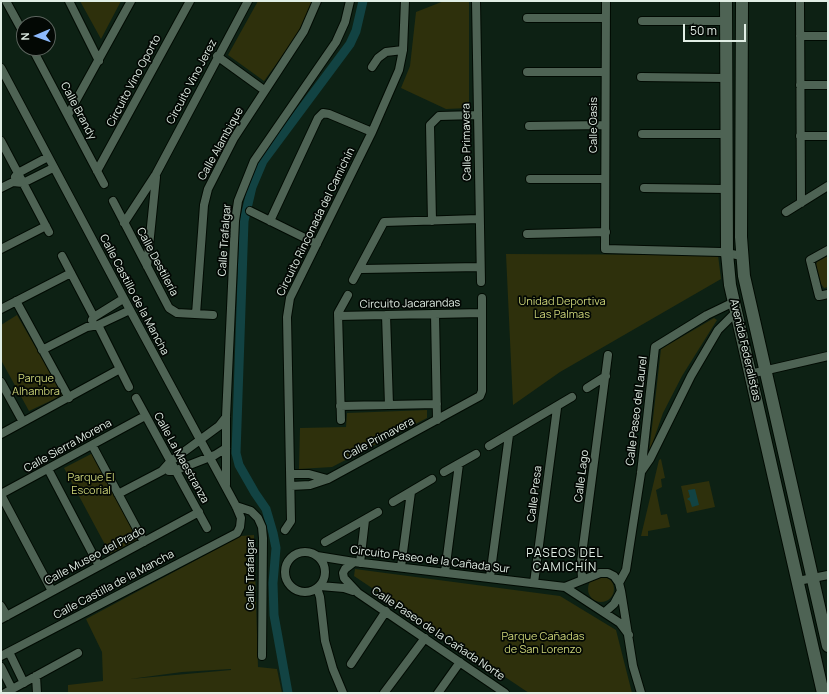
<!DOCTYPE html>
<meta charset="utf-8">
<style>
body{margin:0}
#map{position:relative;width:829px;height:694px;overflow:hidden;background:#0d2114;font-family:Manrope,sans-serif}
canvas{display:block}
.frame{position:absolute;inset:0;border:2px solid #e1eee5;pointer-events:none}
.north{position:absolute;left:16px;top:16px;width:40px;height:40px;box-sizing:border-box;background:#030804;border:1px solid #5c645e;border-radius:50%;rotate:268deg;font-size:11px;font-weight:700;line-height:16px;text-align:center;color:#e1eee5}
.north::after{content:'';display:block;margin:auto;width:14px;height:18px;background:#8cb9fc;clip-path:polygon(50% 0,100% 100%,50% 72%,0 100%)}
.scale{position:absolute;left:683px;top:24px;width:63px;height:18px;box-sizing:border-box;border:2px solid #e1eee5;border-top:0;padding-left:5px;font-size:12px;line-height:14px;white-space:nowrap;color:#e1eee5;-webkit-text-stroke:3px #030804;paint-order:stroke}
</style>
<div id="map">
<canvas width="829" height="694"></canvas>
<div class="frame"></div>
<div class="north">N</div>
<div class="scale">50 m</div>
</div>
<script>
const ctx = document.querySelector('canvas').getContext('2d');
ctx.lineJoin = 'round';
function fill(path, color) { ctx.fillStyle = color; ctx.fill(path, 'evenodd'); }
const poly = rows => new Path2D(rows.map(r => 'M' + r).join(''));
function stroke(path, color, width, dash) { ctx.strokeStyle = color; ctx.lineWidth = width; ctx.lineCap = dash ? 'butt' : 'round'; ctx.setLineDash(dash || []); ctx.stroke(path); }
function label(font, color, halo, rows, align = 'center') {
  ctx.font = font + ' Manrope,sans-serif'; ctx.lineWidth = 3.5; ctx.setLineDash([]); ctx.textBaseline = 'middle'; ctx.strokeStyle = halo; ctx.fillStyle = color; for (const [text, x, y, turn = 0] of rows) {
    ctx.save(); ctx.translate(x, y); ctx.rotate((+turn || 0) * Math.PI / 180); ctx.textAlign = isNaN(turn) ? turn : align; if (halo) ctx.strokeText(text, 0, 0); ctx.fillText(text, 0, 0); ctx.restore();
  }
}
const green = poly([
 [80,1,121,1,101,39],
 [258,1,313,1,299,33,264,81,228,55],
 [444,1,469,1,469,108,446,109,401,88,410,66,416,12],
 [506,254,718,255,721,279,560,372,513,405],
 [828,256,828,287,824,288,821,284,816,265,817,262],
 [17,315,63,395,29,411,1,360,1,325],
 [714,318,717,320,682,376,663,413,649,453,661,349],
 [427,410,427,418,332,467,299,469,300,428,346,427,347,413],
 [93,453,138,539,110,554,64,468],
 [661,459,665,478,661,479,662,487,656,490,661,515,667,514,670,527,648,531,648,536,641,536,659,460],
 [709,481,715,507,687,513,681,486],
 [254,535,258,667,277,669,282,693,68,693,68,685,103,681,102,652,86,619,241,536],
 [231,669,231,670,130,679,182,672],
 [355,569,560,596,616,630,632,693,529,693,354,576],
 '588 589a13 13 0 1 1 26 0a13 13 0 1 1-26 0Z'
]);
const water = poly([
 [695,489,699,505,692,507,690,501,687,499,690,497,688,490]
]);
const canal = poly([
 [288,693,274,615,273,583,276,548,273,533,266,509,255,493,239,465,236,453,244,221,252,187,263,161,350,44,356,31,363,1]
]);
const street = poly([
 [6,1,24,34],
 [69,1,99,61],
 [476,1,481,282],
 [606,1,605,249,721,252,742,256],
 [800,1,801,203],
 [527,18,606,18],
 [642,21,726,21],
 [800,36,828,36],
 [32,48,104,184],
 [217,56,264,90],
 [372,67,378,58,386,52,403,50],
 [1,68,130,310,236,506,241,518,240,527,237,533,1,656],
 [527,72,605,72],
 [641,77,726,78],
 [800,85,828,85],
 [68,115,131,1],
 [529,126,605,125],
 [642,134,726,134],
 [800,136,828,136],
 [1,141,49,232],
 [97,171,190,1],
 [15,177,18,173,48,157],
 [530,179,605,179],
 [1,188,13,182,23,183,53,168],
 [644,188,726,189],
 [113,201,169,308,177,313,213,315],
 [250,211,317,244],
 [786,212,828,186],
 [270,221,318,118,323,113,329,114,372,132],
 [432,221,430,125,439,116,477,115],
 [124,223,156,174,248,1],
 [527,234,606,232],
 [1,249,46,226],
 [828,250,810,260,819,296,828,294],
 [62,256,94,317],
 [147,266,156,177],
 [361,269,480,267],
 [353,280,384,222,479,219],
 [16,301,69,398],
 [1,309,71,273],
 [196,314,204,205,208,189,234,138,304,31,317,1],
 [435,314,437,420],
 [386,315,389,405],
 [338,316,482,313],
 [92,320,94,317,123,299],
 [98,325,129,387],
 [42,350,87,327,98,325,130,310],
 [750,374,828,356],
 [1,382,23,422],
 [587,388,606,376],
 [136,398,207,528],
 [340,406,437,404],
 [341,420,338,313,348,295],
 [1,434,120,369],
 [92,445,144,542],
 [489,446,572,397],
 [48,469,99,566],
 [169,471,174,471,215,455,226,448],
 [444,472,476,454],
 [641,472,650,459,691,376,718,330,736,312],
 [291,474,309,474,327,479],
 [226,485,226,417,235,221,238,201,254,161,336,42,345,22,350,1],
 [291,486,310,485,328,479,480,396,482,391,482,298],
 [1,494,145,416],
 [118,494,162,471,170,462,219,426,226,417],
 [1,495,52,591],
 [393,502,432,479],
 [236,506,251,511,258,518,262,527,263,538,262,656],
 [285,530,291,521,287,317,290,298,372,132,399,70,403,50,405,1],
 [325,542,378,512],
 '285 572a20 20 0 1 1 40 0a20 20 0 1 1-40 0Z',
 [317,556,354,562,565,587,620,623,629,635],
 [354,562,345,569,343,573,344,578,358,593,505,693],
 [360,563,365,520],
 [401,567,411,492],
 [445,572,459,464],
 [490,577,509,435],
 [582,579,581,562,608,355],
 [798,581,828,575],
 [534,583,557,408],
 [619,583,626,570,641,473,655,347,707,315,734,302],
 [320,586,344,588,353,591],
 [565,587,600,573,608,573,614,576,619,583,621,591,614,604,605,612],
 [317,588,320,597,325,641,333,669,343,693],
 [621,591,633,666,641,693],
 [1,606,7,616],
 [1,619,199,512],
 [9,652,24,683],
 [351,664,386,611],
 [1,667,12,689],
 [36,676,37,693],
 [5,693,78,653],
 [384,693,425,638],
 [438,693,460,662]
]);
const secondary = poly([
 [726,1,727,253,730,285,823,693],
 [742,1,741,237,744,276,828,646]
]);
const streetNames = [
 ["Circuito Vino Oporto",134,81,-62],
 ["Circuito Vino Jerez",192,82,-62],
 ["Calle Brandy",78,111,62],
 ["Calle Oasis",594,125,-90],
 ["Calle Primavera",467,142,-91],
 ["Calle Alambique",221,144,-61],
 ["Circuito Rinconada del Camichín",316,222,-64],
 ["Calle Trafalgar",225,240,-86],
 ["Calle Destilería",157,262,62],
 ["Calle Castillo de la Mancha",134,295,62],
 ["Circuito Jacarandas",410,304,-1],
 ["Avenida Federalistas",745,350,77],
 ["Calle Paseo del Laurel",637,411,-83],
 ["Calle Primavera",379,439,-28],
 ["Calle Sierra Morena",68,446,-29],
 ["Calle La Maestranza",181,458,61],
 ["Calle Lago",582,476,-83],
 ["Calle Presa",535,494,-83],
 ["Calle Museo del Prado",95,556,-28],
 ["Circuito Paseo de la Cañada Sur",430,560,7],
 ["Calle Trafalgar",251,574,-90],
 ["Calle Castilla de la Mancha",114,585,-28],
 ["Calle Paseo de la Cañada Norte",438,634,34]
];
const parkNames = [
 ["Unidad Deportiva",562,302],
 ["Las Palmas",562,315],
 ["Parque",36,379],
 ["Alhambra",36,392],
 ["Parque El",91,478],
 ["Escorial",91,491],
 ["Parque Cañadas",543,637],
 ["de San Lorenzo",543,650]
];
const neighbourhoodNames = [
 ["PASEOS DEL",565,554],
 ["CAMICHÍN",565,568]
];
fill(green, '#2e300c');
fill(water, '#124343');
stroke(canal, '#124343', 9);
stroke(street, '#000a02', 10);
stroke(secondary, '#000a02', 14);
stroke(street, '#4e6354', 8);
stroke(secondary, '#4e6354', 12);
label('11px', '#e1eee5', '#030804', streetNames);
label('11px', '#cbd277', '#030804', parkNames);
ctx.letterSpacing = '1px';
label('12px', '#e1eee5', '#030804', neighbourhoodNames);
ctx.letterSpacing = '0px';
</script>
